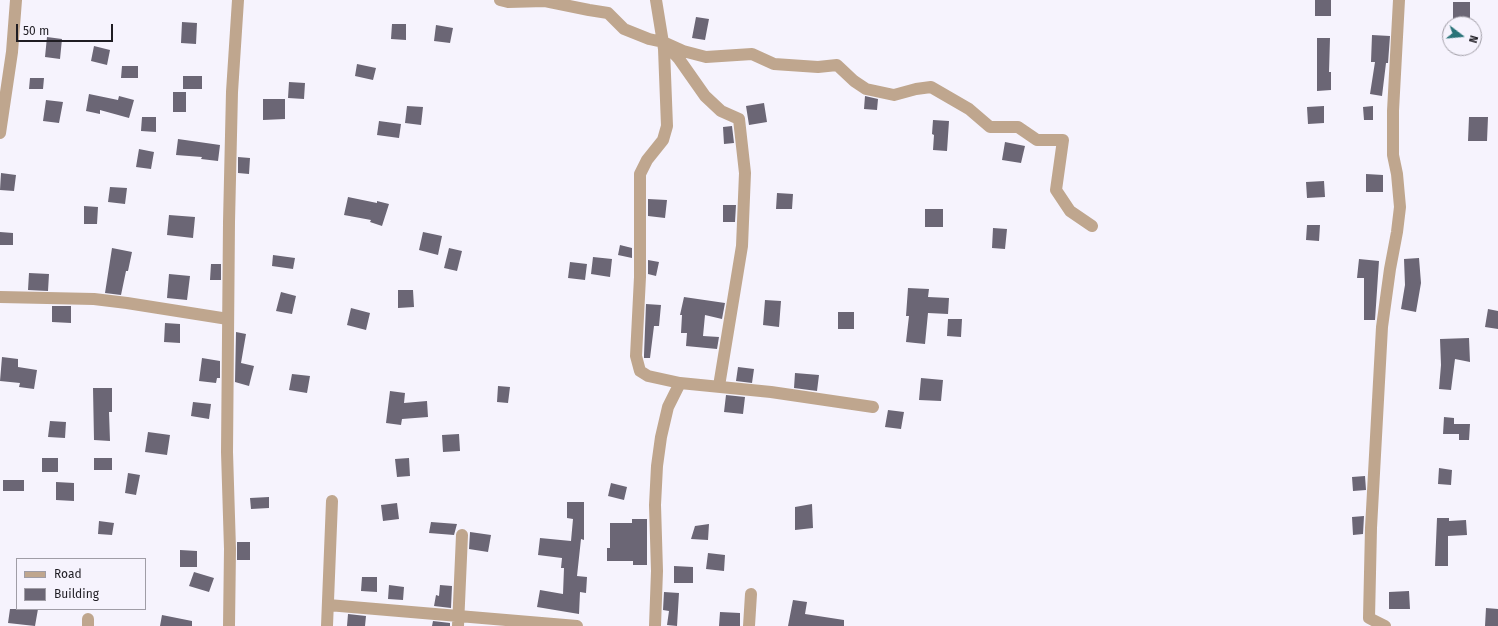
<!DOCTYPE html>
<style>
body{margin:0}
#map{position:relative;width:1498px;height:626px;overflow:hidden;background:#f6f3fd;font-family:"Fira Sans",sans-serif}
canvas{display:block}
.legend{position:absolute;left:16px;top:558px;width:130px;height:52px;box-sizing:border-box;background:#f6f3fd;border:1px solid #a09da6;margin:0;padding:5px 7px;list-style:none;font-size:12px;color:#1f1d23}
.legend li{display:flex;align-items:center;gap:8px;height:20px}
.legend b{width:20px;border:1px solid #a09da6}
.north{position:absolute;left:1442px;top:16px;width:40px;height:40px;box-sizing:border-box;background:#f6f3fd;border:1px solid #a09da6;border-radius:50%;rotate:106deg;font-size:11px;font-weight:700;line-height:16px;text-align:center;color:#1f1d23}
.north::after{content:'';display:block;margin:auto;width:14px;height:18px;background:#297378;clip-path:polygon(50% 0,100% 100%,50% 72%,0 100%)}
.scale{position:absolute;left:16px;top:24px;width:97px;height:18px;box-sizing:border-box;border:2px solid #1f1d23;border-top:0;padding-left:5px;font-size:12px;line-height:14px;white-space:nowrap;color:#1f1d23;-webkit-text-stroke:3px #f6f3fd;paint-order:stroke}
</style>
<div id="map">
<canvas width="1498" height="626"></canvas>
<ul class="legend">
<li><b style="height:5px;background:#bfa68e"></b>Road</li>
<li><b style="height:11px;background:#6b6675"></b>Building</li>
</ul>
<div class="north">N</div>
<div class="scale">50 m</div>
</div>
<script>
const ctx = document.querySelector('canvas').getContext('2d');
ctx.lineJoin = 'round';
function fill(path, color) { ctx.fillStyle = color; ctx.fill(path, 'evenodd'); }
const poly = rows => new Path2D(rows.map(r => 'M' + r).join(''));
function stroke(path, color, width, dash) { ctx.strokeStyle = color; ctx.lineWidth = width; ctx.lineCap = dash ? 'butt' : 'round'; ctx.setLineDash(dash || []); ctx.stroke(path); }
const building = poly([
 [1315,0,1331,0,1331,16,1315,16],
 [1453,2,1470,2,1470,24,1453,24],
 [696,17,709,19,705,40,692,38],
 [182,22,197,23,196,44,181,43],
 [392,24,406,24,406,40,391,39],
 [436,25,453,28,450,43,434,41],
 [1372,35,1390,36,1388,63,1386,63,1382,96,1370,94,1375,62,1371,62],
 [47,37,62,39,60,59,45,57],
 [1317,38,1330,38,1329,72,1331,72,1331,90,1317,91],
 [94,46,110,50,107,65,91,61],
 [357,64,376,68,373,80,355,76],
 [122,66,138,66,138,78,121,78],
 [183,76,202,76,202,89,183,89],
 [30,78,44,78,43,89,29,89],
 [289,82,305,83,304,99,288,98],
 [173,92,186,92,186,112,173,112],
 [89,94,118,100,119,96,134,100,129,118,100,110,100,114,86,111],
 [865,96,878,99,877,110,864,109],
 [263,99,285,99,285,119,263,120],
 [46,100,63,102,59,123,43,121],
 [764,103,767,122,749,125,746,106],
 [407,106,423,107,421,125,405,123],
 [1324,106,1324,123,1308,124,1307,107],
 [1373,106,1373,120,1364,120,1363,107],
 [142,117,156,117,156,132,141,131],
 [1469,117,1488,117,1487,141,1468,141],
 [933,120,949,121,947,151,933,150,934,135,932,134],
 [379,121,401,124,399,138,377,135],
 [732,126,734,143,724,144,723,127],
 [178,139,220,145,218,161,201,159,202,157,176,155],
 [1005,142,1025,146,1021,163,1002,160],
 [139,149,154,152,151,169,136,167],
 [238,157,250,158,249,174,238,173],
 [1,173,16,175,14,191,0,190],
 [1366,174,1383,175,1383,192,1366,192],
 [1324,181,1325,197,1307,198,1306,182],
 [110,187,127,188,125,204,108,202],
 [777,193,793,194,792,209,776,209],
 [348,197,377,203,377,201,389,204,382,226,370,222,371,220,344,215],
 [648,199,667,200,665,218,648,216],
 [723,205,736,205,735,222,723,222],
 [84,206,98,207,97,224,84,224],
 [925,209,943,209,943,227,925,227],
 [169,215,195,217,193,238,167,235],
 [1307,225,1320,225,1319,241,1306,240],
 [993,228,1007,229,1005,249,992,248],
 [0,232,13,233,13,245,0,245],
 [423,232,442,236,438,255,419,250],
 [620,245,632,248,632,258,618,255],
 [112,248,132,252,128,271,126,271,121,295,105,293],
 [449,248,462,251,457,271,444,268],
 [273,255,295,258,293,269,272,266],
 [593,257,612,259,610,277,591,274],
 [1419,258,1421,283,1416,312,1401,309,1405,285,1404,259],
 [1359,259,1379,261,1375,320,1364,320,1364,278,1357,278],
 [648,260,659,262,656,276,648,274],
 [570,262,587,264,585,280,568,278],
 [211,264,221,264,221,280,210,280],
 [29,273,49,274,48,291,28,290],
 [169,274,190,276,187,300,167,298],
 [908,288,929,289,928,297,949,298,948,314,928,313,925,344,906,342,909,316,906,316],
 [398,290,413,290,414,307,398,308],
 [281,292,296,296,292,314,276,311],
 [684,297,725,303,722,319,705,315,703,336,719,337,717,349,686,346,687,333,681,333,682,315,680,315],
 [765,300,781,301,779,327,763,325],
 [646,304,661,305,659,326,654,326,650,358,644,358,644,355],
 [52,306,71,306,71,323,52,322],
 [351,308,370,313,366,330,347,325],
 [1488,309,1498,311,1498,329,1485,327],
 [838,312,854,312,854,329,838,329],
 [948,319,962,319,961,337,947,336],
 [165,323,180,324,180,343,164,342],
 [236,332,246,334,241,363,254,366,249,386,235,382],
 [1469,338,1470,362,1455,359,1451,390,1439,389,1441,365,1440,339],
 [2,357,18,359,18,367,37,370,34,389,19,387,20,383,0,381],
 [202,358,220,361,220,378,217,378,216,383,199,381],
 [738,367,754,369,752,383,736,381],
 [795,373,819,375,817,391,794,388],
 [292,374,310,376,307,393,289,390],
 [921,378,943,380,941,401,919,400],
 [498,386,510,387,508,403,497,402],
 [93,388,112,388,112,412,109,412,110,441,94,440],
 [390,391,405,393,404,403,427,401,428,417,402,419,401,425,386,423],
 [726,395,745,397,743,414,724,412],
 [193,402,211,404,209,419,191,416],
 [888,410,904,412,901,429,885,427],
 [1444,417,1454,418,1454,424,1470,424,1469,440,1459,440,1459,434,1443,434],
 [50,421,66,422,65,438,48,437],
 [148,432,170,435,167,455,145,452],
 [459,434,460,451,443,452,442,435],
 [42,458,58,458,58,472,42,472],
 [94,458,112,458,112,470,94,470],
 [409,458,410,476,397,477,395,459],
 [1439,468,1452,470,1451,485,1438,484],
 [128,473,140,475,136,495,125,493],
 [1365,476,1366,490,1353,491,1352,477],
 [3,480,24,480,24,491,3,491],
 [56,482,74,483,74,501,56,500],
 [611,483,627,487,624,500,608,496],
 [269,497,269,508,251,509,250,498],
 [567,502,584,502,584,540,581,539,577,576,587,577,586,593,580,592,579,614,537,607,540,590,563,594,564,568,561,568,562,558,538,555,540,538,571,541,573,519,567,518],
 [397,503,399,519,383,521,381,505],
 [812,504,813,528,795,530,795,507],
 [1364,516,1363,534,1353,535,1352,517],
 [1437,518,1449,518,1449,521,1466,520,1467,535,1448,536,1448,566,1435,566],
 [632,519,647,519,647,565,633,565,633,561,607,561,607,548,610,548,610,523,632,523],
 [99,521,114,523,112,535,98,534],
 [431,522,457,524,454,535,429,533],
 [709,524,708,540,691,539,695,526],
 [470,532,491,535,488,552,469,549],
 [237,542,250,542,250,560,237,560],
 [180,550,197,551,197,567,180,567],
 [708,553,725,555,724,571,706,569],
 [674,566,693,567,693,583,674,583],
 [194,572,214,578,209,592,189,586],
 [362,577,377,577,377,592,361,591],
 [389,585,404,587,403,600,388,599],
 [440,585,452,586,451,608,434,606,436,595,439,596],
 [1409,591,1410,609,1389,609,1389,592],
 [664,592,679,593,677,626,667,625,669,611,663,610],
 [793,600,807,602,805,614,844,620,844,626,788,626],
 [1486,608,1498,609,1498,626,1485,626],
 [10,609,38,609,35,626,8,623],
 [720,612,740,613,740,626,719,626],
 [348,614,366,616,365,626,347,626],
 [162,615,192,621,192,626,160,626],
 [433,621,450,623,450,626,432,626]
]);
const minor = poly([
 [500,0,508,2,545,1,589,10,608,13,624,29,649,39,663,42,683,51,706,57,752,54,774,64,818,67,837,65,854,81,866,89,894,95,916,89,931,87,969,109,990,127,1018,127,1037,140,1063,140,1056,190,1070,211,1092,226],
 [656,0,664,49,667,126,663,140,647,160,640,174,640,277,636,356,640,371,648,376,680,383,771,392,873,407],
 [667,46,679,59,705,96,721,111,739,119,745,173,742,246,719,386],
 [0,133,12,52,16,0],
 [0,297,94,299,127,303,228,319],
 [328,605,577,626],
 [88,626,88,619],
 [229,626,230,549,227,452,229,222,232,92,238,0],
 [327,626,332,501],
 [458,626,462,535],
 [655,626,657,571,655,505,657,466,661,437,668,407,680,383],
 [749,626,751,594],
 [1385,626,1369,618,1371,528,1382,327,1390,269,1397,232,1400,207,1397,174,1393,155,1393,111,1399,0]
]);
fill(building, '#6b6675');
stroke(minor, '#bfa68e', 12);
</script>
